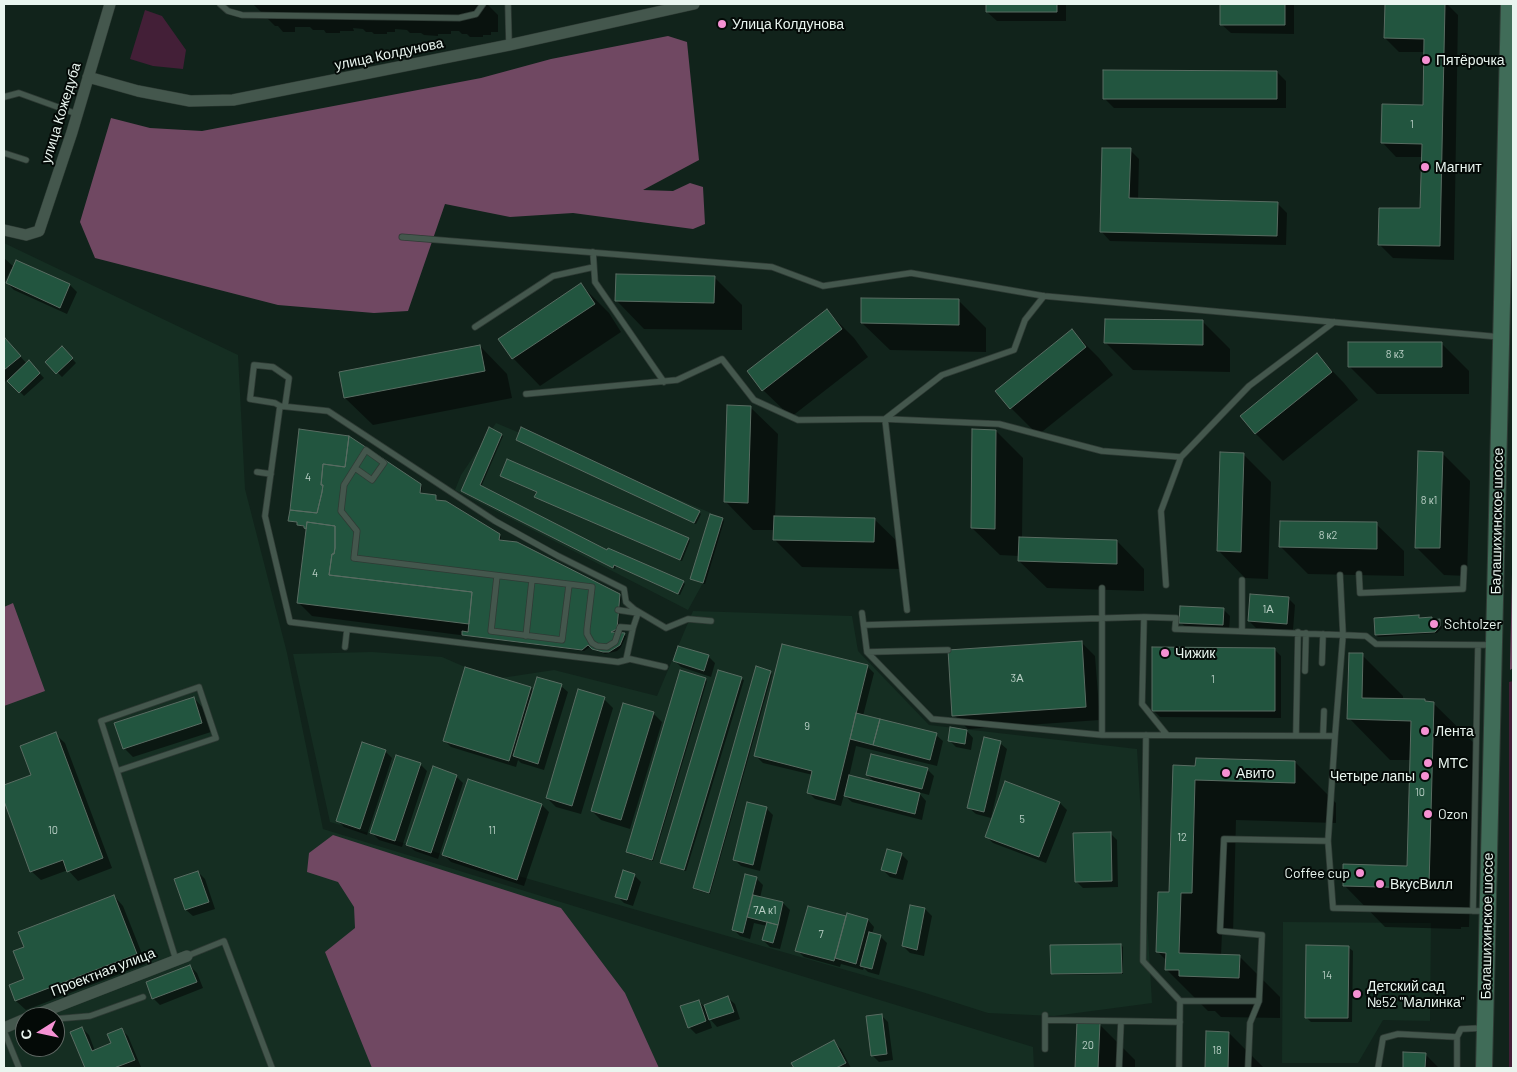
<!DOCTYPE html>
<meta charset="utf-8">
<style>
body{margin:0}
#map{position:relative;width:1517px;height:1072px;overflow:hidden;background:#11231b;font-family:Barlow,sans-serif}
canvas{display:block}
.frame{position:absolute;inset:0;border:5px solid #e9f5ef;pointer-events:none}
.north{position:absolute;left:15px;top:1007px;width:50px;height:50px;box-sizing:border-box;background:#040a07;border:1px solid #606864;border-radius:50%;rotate:260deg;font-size:14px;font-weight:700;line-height:20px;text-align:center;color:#e9f5ef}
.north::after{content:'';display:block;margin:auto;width:18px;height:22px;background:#f591d3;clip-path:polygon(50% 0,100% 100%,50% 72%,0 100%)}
</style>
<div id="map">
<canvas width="1517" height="1072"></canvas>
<div class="frame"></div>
<div class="north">С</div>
</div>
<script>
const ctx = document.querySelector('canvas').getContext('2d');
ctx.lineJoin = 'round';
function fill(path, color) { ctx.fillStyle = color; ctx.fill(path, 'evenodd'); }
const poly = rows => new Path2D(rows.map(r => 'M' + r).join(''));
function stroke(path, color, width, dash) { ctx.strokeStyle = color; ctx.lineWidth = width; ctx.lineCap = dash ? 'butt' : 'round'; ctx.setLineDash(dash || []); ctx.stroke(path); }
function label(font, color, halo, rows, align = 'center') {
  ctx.font = font + ' Barlow,sans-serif'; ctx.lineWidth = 4; ctx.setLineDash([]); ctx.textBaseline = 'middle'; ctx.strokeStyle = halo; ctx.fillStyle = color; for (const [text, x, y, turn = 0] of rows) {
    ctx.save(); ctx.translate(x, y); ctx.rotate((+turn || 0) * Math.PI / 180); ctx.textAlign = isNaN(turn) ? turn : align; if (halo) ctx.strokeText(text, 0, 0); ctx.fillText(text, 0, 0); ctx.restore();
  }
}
const built = poly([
 [4,243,238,355,245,489,287,653,323,829,1033,1047,1034,1068,4,1068],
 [25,1017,55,1017,55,1047,25,1047],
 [496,423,723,518,704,581,688,610,455,490,461,475],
 [693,611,852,616,858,651,929,725,1137,749,1152,1003,1054,1016,988,1013,919,991,330,822,293,654,372,652,442,657,465,667,501,678,554,670,657,696],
 [1283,922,1431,923,1430,1021,1383,1020,1358,1063,1282,1063]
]);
const green = poly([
 [145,10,162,16,186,50,183,69,153,66,130,59],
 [1513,681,1513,1068,1509,1068,1509,682]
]);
const forest = poly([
 [668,36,687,42,699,160,643,190,673,191,690,183,703,187,705,224,693,229,573,213,510,217,445,204,408,311,374,313,278,305,95,258,80,222,111,118,150,128,202,131,481,78,551,59],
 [1513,526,1513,668,1510,670,1510,669],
 [13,603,45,691,4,706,4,607],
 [333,835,561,908,625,993,659,1068,372,1068,325,952,355,928,354,907,338,882,307,872,309,853]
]);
const shadow = poly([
 [253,4,487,4,498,15,498,32,491,32,491,35,483,35,483,37,470,37,467,34,462,34,459,31,451,31,451,34,438,34,438,36,424,35,421,33,410,33,407,30,395,29,395,32,387,32,387,34,374,34,372,32,366,32,363,29,353,28,354,31,340,31,340,33,326,33,324,30,313,30,310,27,295,27,295,32,283,32,278,26,275,26],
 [987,4,1066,4,1066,21,997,21,987,12],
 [1221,4,1294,4,1294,34,1231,33,1221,24],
 [1386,4,1447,4,1458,15,1454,260,1393,258,1379,244,1422,210,1423,157,1396,157,1382,142,1425,106,1426,52,1399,52,1385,38],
 [1277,72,1286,81,1286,108,1114,108,1104,98],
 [1130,150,1139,159,1138,200,1277,203,1287,213,1286,245,1110,241,1101,231],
 [4,258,14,267,17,261,70,285,77,292,67,314,14,290,7,283,13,270,11,269,4,284],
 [714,277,742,305,742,330,644,329,617,301],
 [581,285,609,313,621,332,540,386,513,358],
 [959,301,986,328,986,352,890,350,862,323],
 [827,311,854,338,868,357,791,417,763,390],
 [1203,322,1230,349,1230,372,1133,370,1105,342],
 [1071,330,1099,358,1113,375,1038,435,1011,408],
 [5,339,27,364,29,362,44,378,24,396,8,379,4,383,4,341],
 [1441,343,1469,371,1469,394,1377,394,1349,366],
 [480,346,507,374,512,398,373,425,345,398],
 [62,348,76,363,62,377,47,362],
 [1317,355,1344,383,1358,400,1283,461,1256,434,1242,416],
 [750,407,778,434,775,517,874,519,902,546,901,569,802,567,775,540,775,530,753,530,726,502],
 [996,431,1023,458,1022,538,1117,541,1144,569,1144,591,1047,588,1019,561,1019,556,1000,555,972,528],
 [501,435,503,436,481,487,608,552,683,582,685,584,680,595,616,566,615,569,464,492],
 [519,441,699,512,701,514,696,524],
 [1442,453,1470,481,1467,576,1444,575,1416,547],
 [1243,454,1271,482,1268,579,1245,578,1218,550],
 [508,460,689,539,690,541,682,561,538,498,538,492,503,477],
 [420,485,422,487,421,494,435,496,437,501,499,535,501,537,500,542,619,595,621,597,618,630,613,634,624,635,626,636,621,647,617,651,605,654,595,650,591,646,584,651,312,616,298,602,308,527,300,526,298,523,290,520],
 [722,519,724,521,705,584,694,580,692,579],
 [1376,524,1404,551,1404,576,1308,574,1281,547],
 [1288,598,1295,605,1293,630,1256,628,1249,621],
 [1223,609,1230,616,1229,631,1188,629,1181,623],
 [1419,616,1420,618,1431,619,1433,621,1439,620,1441,622,1442,628,1437,633,1378,637,1376,635],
 [1081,642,1095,656,1100,720,968,729,954,715],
 [1274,649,1281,656,1281,718,1160,717,1153,710],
 [1362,655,1403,696,1403,700,1433,703,1475,744,1469,927,1461,927,1461,929,1385,927,1344,885,1408,867,1411,760,1390,760,1349,718],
 [708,656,715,663,711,677,681,667,674,660],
 [867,666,874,673,863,716,936,735,943,741,937,766,856,746,849,777,876,783,867,775,927,769,934,776,929,795,918,792,926,801,922,820,852,802,844,795,841,806,815,799,808,792,813,775,763,763,756,756],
 [719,671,744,680,686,871,662,863],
 [770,672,772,674,710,894,696,890,695,888],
 [705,679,707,681,653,861,629,854,628,852],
 [561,686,568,692,544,770,521,763,518,760,516,767,451,747,444,740,531,688,534,692],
 [194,698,203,708,211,732,133,757,124,748],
 [604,699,613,708,581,814,556,807,547,798],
 [653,713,662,722,630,829,601,820,592,811],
 [967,731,973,738,971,750,956,747,949,740],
 [55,734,65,743,112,868,78,881,68,870,41,880,31,871,4,797,4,787,33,776],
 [1000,743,1007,749,991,818,976,814,969,808],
 [363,744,386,752,392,758,367,835,344,827,337,820],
 [1295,762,1336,803,1336,823,1236,820,1233,934,1222,933,1221,956,1239,956,1280,997,1280,1018,1221,1017,1215,1011,1208,1011,1166,969,1167,961,1158,952,1197,767],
 [420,764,427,771,402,847,379,840,372,833],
 [456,776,463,783,438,859,415,851,408,845],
 [469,781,542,805,549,812,524,886,451,862,444,855],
 [1060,803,1067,810,1046,863,993,843,986,836],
 [766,808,773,815,760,871,741,866,735,860],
 [1110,833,1117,840,1118,887,1083,888,1076,881],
 [901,854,908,861,903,880,890,877,883,870],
 [198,872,205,879,215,909,193,916,186,910],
 [634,875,641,882,633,906,624,903,617,896],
 [756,878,763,885,760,898,783,903,790,910,780,949,770,947,763,940,767,926,754,923,750,939,740,936,733,929],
 [114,896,123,906,146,964,26,1010,16,1001,10,985,25,980,26,948],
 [809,907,847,918,868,920,874,927,872,934,880,936,887,943,879,975,868,972,864,968,863,970,841,964,840,967,804,957,797,950],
 [925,909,932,916,924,956,910,953,903,946],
 [1121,945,1123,947,1123,974,1054,975,1052,973],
 [1348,947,1353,951,1352,1022,1311,1022,1306,1017],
 [190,966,197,973,203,988,160,1005,153,998],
 [728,998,735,1004,740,1019,717,1027,709,1018,712,1028,696,1034,689,1027,698,1001,707,1009],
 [881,1015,888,1022,893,1060,879,1062,872,1055],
 [1078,1023,1099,1024,1135,1060,1135,1068,1077,1068],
 [82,1028,89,1035,95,1051,113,1044,121,1029,128,1036,141,1067,137,1068,86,1068,71,1033],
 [1208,1032,1229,1033,1264,1068,1207,1068],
 [834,1042,841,1049,851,1068,795,1068,793,1063],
 [1404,1054,1425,1054,1439,1068,1404,1068]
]);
const building = poly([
 [986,4,1057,4,1057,12,986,12,986,4],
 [1220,4,1285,4,1285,25,1220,25,1220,4],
 [1385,4,1445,4,1440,246,1378,245,1379,208,1420,208,1422,144,1381,143,1382,104,1423,105,1424,39,1384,38,1385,4],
 [1103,70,1277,71,1277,99,1103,99,1103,70],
 [1102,148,1131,148,1129,198,1278,202,1277,236,1100,232,1102,148],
 [16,260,70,284,60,308,6,283,16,260],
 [616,274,715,276,714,303,615,301,616,274],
 [581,283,595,304,512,359,498,339,581,283],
 [861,298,959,299,959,325,861,323,861,298],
 [827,309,842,329,762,391,747,371,827,309],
 [1105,319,1203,320,1203,345,1104,343,1105,319],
 [1072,329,1086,347,1010,409,995,391,1072,329],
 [5,338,21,356,4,370,4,339,5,338],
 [1348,342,1442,342,1442,367,1348,367,1348,342],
 [480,345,485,371,344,398,339,372,480,345],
 [62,346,73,358,56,374,45,362,62,346],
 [1317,353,1332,372,1255,434,1240,416,1317,353],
 [29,360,40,373,19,393,7,381,29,360],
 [727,405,751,406,748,503,724,502,727,405],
 [489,427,502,434,480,485,607,550,608,548,684,581,678,594,614,565,613,568,461,491,489,427],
 [521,427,700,511,694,523,516,440,521,427],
 [299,429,349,436,345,467,323,464,321,485,323,485,322,492,317,513,290,510,299,429],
 [972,429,996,430,995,529,971,528,972,429],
 [349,436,421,484,420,493,436,495,436,500,446,501,500,534,499,540,517,542,620,594,617,629,611,632,625,633,620,645,609,652,603,652,592,649,588,645,582,650,462,635,462,631,468,632,472,592,329,575,332,554,334,554,335,548,335,526,307,522,306,529,304,528,304,526,297,525,297,522,288,521,290,510,317,513,322,492,323,485,321,485,323,464,345,467,349,436],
 [1418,451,1443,452,1440,548,1415,548,1418,451],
 [1220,452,1244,453,1241,552,1217,551,1220,452],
 [507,459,689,538,680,560,534,497,537,492,500,476,507,459],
 [710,514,723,518,703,583,690,579,710,514],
 [774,516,875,518,874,542,773,540,774,516],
 [1280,521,1377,522,1377,549,1279,547,1280,521],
 [307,522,335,526,335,548,334,554,332,554,329,575,472,592,469,624,297,603,307,522],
 [1019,537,1117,540,1117,564,1018,561,1019,537],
 [1250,594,1289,597,1287,624,1248,621,1250,594],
 [1180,606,1224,608,1223,625,1179,623,1180,606],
 [1419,615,1419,618,1432,617,1432,620,1440,619,1440,626,1435,632,1375,635,1374,618,1419,615],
 [1082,641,1086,707,952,716,948,650,1082,641],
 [782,644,868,665,835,800,807,793,812,771,754,756,782,644],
 [678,646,709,655,704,671,673,661,678,646],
 [1152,647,1275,648,1275,711,1152,711,1152,647],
 [1349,653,1363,653,1362,698,1425,699,1425,701,1434,702,1429,886,1420,886,1420,888,1343,886,1343,864,1407,866,1411,721,1347,719,1349,653],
 [756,666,771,671,709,893,693,888,756,666],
 [465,667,531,687,509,761,443,741,465,667],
 [680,670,706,678,652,860,626,852,680,670],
 [718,670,742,677,684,870,660,863,718,670],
 [537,677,562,684,538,764,513,756,537,677],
 [578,689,605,697,572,806,546,798,578,689],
 [194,697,202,723,123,749,114,723,194,697],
 [623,703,654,712,621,820,591,811,623,703],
 [856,713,880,719,873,745,850,739,856,713],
 [880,719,937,733,930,760,873,745,880,719],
 [950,727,967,730,965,744,948,741,950,727],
 [56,732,103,858,67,872,63,860,30,872,4,801,4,785,31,775,20,746,56,732],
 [984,737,1001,741,984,812,967,808,984,737],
 [362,742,386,750,360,829,336,821,362,742],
 [871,754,928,768,922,789,866,775,871,754],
 [396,755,421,763,395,841,370,833,396,755],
 [1196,758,1295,761,1295,783,1195,780,1192,893,1181,893,1179,953,1240,955,1239,978,1179,976,1179,970,1165,970,1166,953,1156,952,1158,892,1169,892,1173,765,1195,766,1196,758],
 [433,766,457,775,431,853,406,845,433,766],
 [849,775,920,793,915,814,844,796,849,775],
 [468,779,542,804,517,880,442,855,468,779],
 [1005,781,1060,802,1039,857,985,837,1005,781],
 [747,802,767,807,753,865,733,860,747,802],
 [1111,832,1112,881,1075,882,1073,833,1111,832],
 [887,849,902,853,896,874,881,870,887,849],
 [623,870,635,874,627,900,615,897,623,870],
 [198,871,209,902,185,910,174,879,198,871],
 [745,874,757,877,743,933,732,930,745,874],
 [114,895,137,954,15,1001,9,985,24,979,13,951,24,947,18,932,114,895],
 [753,895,783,902,778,925,747,917,753,895],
 [910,905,925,908,917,950,902,946,910,905],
 [808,906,846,916,834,961,795,951,808,906],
 [847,913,868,919,856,964,835,958,847,913],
 [767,922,778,925,773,943,762,940,767,922],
 [869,932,881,935,872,969,860,966,869,932],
 [1121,944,1122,973,1051,974,1050,945,1121,944],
 [1306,945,1349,946,1348,1018,1305,1018,1306,945],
 [190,965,197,982,152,999,146,982,190,965],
 [728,996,734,1012,709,1020,704,1005,728,996],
 [699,1000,706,1021,688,1028,680,1006,699,1000],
 [882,1014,887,1054,871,1056,866,1016,882,1014],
 [1077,1022,1100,1023,1098,1068,1075,1068,1077,1022],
 [82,1027,92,1051,111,1043,107,1034,122,1028,135,1060,114,1068,85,1068,70,1032,82,1027],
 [1206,1031,1229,1032,1228,1068,1205,1068,1206,1031],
 [834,1040,846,1063,836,1068,794,1068,791,1063,834,1040],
 [1403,1052,1426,1053,1425,1068,1403,1068,1403,1052]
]);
const service = poly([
 [220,4,228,11,242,15,459,18,476,14,483,4],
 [508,4,509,45],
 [4,97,19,93,77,114],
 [4,153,26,160],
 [402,237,772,267,823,286,911,273,1044,296,1500,337],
 [593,252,595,282,664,382],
 [475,327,553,276,594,267],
 [526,394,677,380,722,359,754,400,798,420,885,419,942,375,1014,350,1025,320,1044,296],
 [280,406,275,403,250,399,254,365,273,367,289,378,285,406],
 [1181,457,1249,386,1334,322],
 [355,468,372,480,384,463,366,450,344,485,341,511,357,531,354,558,592,587,587,629,587,634,592,643,597,646,607,647,615,642,620,627,633,628],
 [257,472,271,474],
 [1359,574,1360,593,1463,589,1464,568],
 [1340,575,1343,635,1366,636,1376,644,1492,645],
 [497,576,491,631,562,640,569,585],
 [1242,580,1242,630],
 [1102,588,1102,735,1335,736,1328,841,1224,839,1220,931,1262,935,1259,1001,1250,1023,1248,1068],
 [618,610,638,613,633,628,626,660],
 [907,610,885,419,999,424,1102,451,1181,457,1161,511,1166,585],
 [862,613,867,652,932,719,1102,735],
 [1144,617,1142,704,1167,735],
 [864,625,1144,617,1176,618,1175,629,1343,635,1335,736],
 [526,636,532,580],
 [345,647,347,629],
 [867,652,948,650],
 [1322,663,1323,634],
 [665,667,630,659,618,662,290,622,265,516,280,406,328,411,495,521,558,556,624,589,626,602,634,609,666,628,688,619,711,621],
 [1305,671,1306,633],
 [1146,735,1143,961,1180,1001],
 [1296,736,1298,632],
 [1323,736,1324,711],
 [117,771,101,721,199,687,216,738,117,771,176,960],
 [1328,841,1333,908,1485,911],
 [1473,911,1478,645],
 [187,956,224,941,272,1068],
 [1045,1015,1045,1049],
 [55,1019,90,1016,143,997],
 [1045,1020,1121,1021],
 [4,1031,19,1068],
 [1119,1068,1121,1021,1180,1022],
 [1179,1068,1180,1001,1259,1001],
 [1378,1068,1383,1038,1398,1034,1457,1037],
 [1457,1068,1457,1037,1461,1029,1483,1028]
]);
const minor = poly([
 [88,77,138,91,190,101,233,100,509,45,694,4],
 [4,230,26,235,39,231,72,132,110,4],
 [30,1017,187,956],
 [4,1028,25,1019]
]);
const secondary = poly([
 [1484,1068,1509,4]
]);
const markers = [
 [722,24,5,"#f591d3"],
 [1426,60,5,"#f591d3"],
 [1425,167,5,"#f591d3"],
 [1434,624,5,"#f591d3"],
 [1165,653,5,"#f591d3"],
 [1425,731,5,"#f591d3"],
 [1428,763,5,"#f591d3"],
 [1226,773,5,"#f591d3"],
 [1425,776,5,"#f591d3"],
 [1428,814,5,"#f591d3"],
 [1360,873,5,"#f591d3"],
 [1380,884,5,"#f591d3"],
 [1357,994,5,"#f591d3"]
];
const numberNames = [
 ["1",1412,124],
 ["8 к3",1395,354],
 ["4",308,477],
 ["8 к1",1429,500],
 ["8 к2",1328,535],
 ["4",315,573],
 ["1А",1268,609],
 ["3А",1017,678],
 ["1",1213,679],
 ["9",807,726],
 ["10",1420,792],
 ["5",1022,819],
 ["10",53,830],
 ["11",492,830],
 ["12",1182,837],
 ["7А к1",765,910],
 ["7",821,934],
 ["14",1327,975],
 ["20",1088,1045],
 ["18",1217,1050]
];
const poiNames = [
 ["Улица Колдунова",732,24],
 ["Пятёрочка",1436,60],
 ["Магнит",1435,167],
 ["Schtolzer",1444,624],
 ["Чижик",1175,653],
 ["Лента",1435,731],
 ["МТС",1438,763],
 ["Авито",1236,773],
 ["Четыре лапы",1415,776,"right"],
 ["Ozon",1438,814],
 ["Coffee cup",1350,873,"right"],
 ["ВкусВилл",1390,884],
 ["Детский сад",1367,986],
 ["№52 \"Малинка\"",1367,1002]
];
const streetNames = [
 ["улица Колдунова",389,54,-12],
 ["улица Кожедуба",61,113,-73],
 ["Балашихинское шоссе",1497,521,-89],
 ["Балашихинское шоссе",1487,926,-89],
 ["Проектная улица",103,972,-21]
];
fill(built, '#152e22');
fill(green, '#431f37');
fill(forest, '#704862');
fill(shadow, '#0007');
fill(building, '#22553f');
stroke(building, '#596c62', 1);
stroke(service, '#2f3b35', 7);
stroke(minor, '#2f3b35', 12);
stroke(secondary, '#2f3b35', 18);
stroke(service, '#44574d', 5.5);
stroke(minor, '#44574d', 11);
stroke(secondary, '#406c58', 16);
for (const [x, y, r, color] of markers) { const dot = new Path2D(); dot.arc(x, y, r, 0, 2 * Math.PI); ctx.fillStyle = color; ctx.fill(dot); stroke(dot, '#040a07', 2); }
label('11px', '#b7cdc3', null, numberNames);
label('14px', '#e9f5ef', '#040a07', poiNames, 'left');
label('14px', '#e9f5ef', '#040a07', streetNames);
</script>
